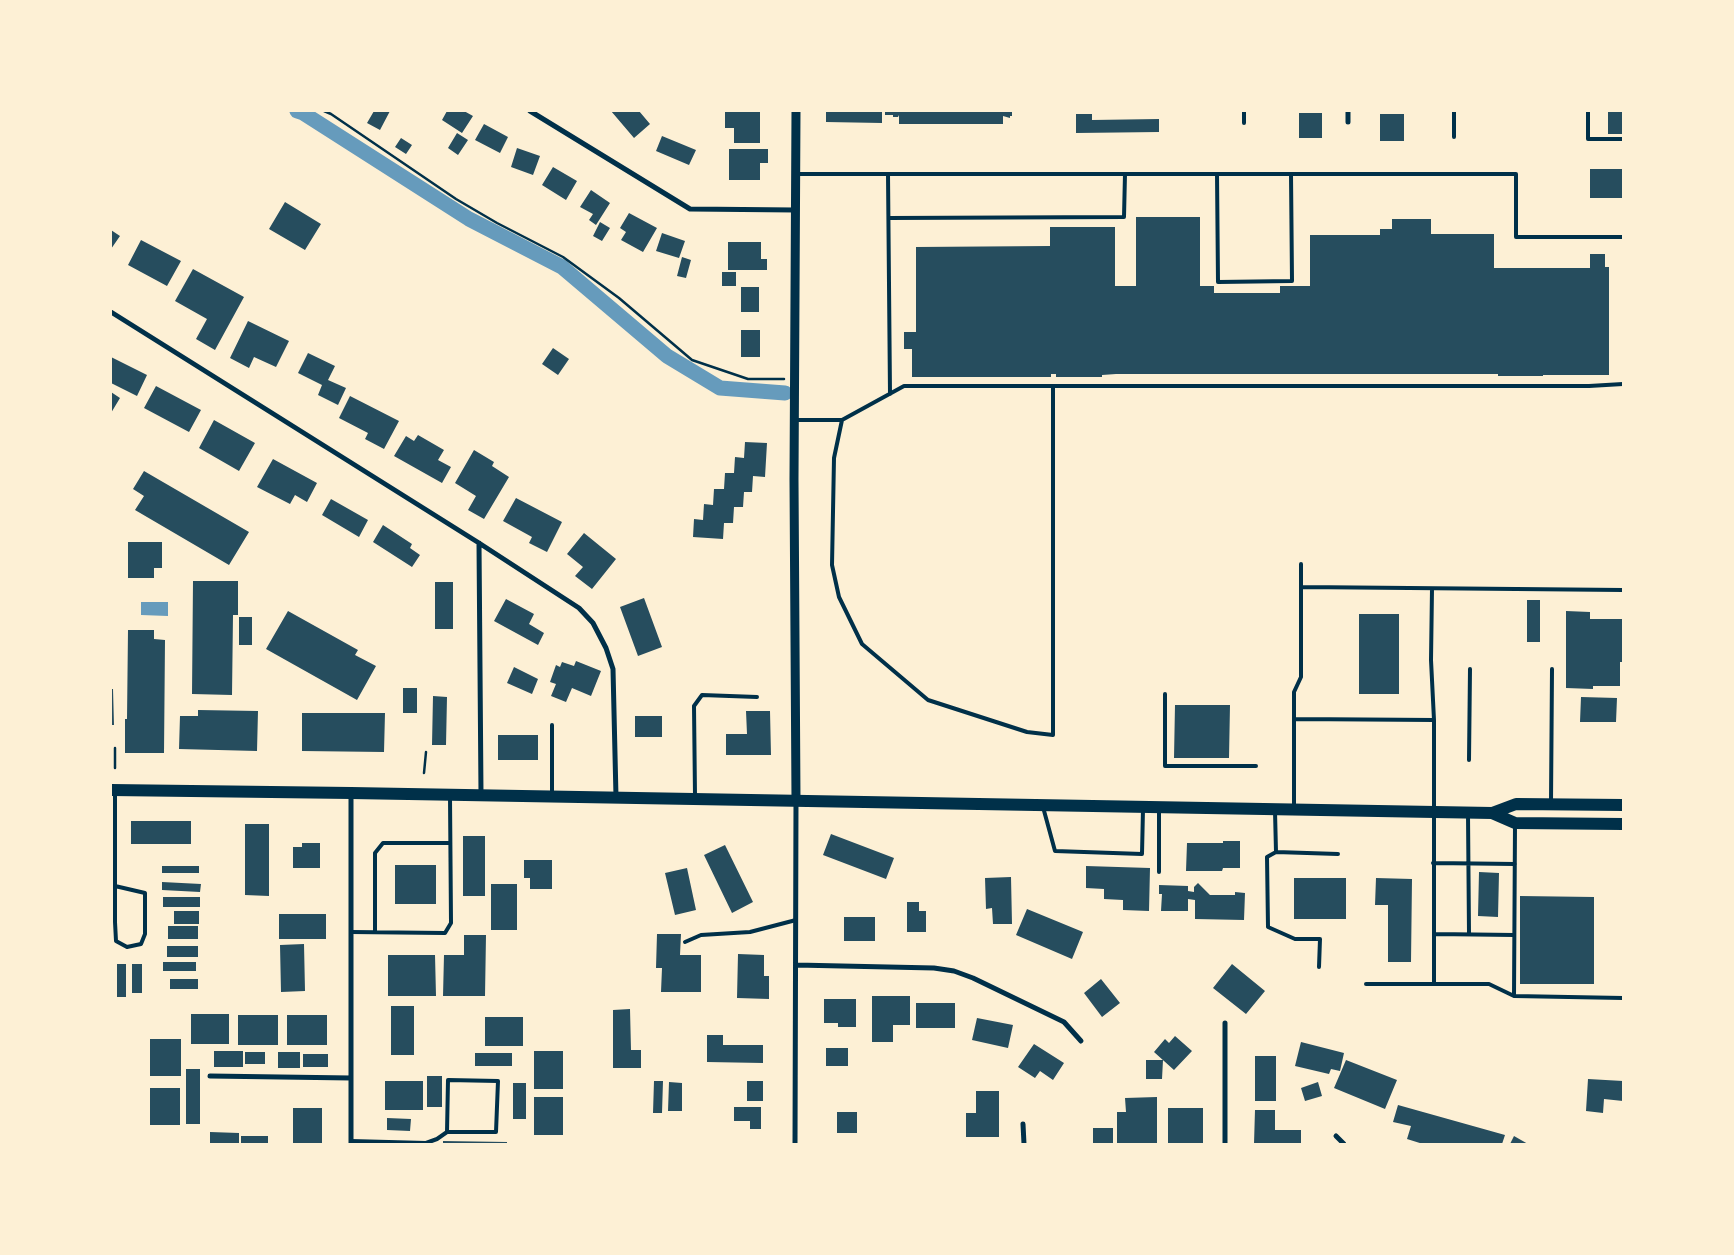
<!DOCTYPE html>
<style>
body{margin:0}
#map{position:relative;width:1734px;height:1255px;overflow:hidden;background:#fdf0d5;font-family:"Exo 2",sans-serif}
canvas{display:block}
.frame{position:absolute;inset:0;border:112px solid #fdf0d5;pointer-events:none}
</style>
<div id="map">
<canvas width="1734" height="1255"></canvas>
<div class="frame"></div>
</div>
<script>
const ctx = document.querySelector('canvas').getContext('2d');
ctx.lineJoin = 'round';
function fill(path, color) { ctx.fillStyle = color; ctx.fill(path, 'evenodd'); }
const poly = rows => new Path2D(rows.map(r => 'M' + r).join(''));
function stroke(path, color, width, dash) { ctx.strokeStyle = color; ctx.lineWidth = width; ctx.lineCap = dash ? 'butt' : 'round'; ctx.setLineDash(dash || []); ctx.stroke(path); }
const water = poly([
 [141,602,168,602,168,616,141,615]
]);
const canal = poly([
 [297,111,303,113,469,219,562,267,667,356,720,388,785,393]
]);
const building = poly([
 [374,111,390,111,380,130,367,123],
 [447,111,464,111,473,116,462,133,442,120],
 [611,111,639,111,650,124,634,138],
 [725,111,760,111,760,143,734,143,734,128,725,128],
 [826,111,882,111,882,123,826,122],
 [885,111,1012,111,1012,116,1010,116,1010,118,1003,116,1003,124,899,124,899,115,898,117,893,117,893,115,885,115],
 [1608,111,1623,111,1623,134,1608,134],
 [1299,113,1322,113,1322,138,1299,138],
 [1076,114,1092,114,1092,120,1159,119,1159,132,1076,133],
 [1380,114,1404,114,1404,141,1380,141],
 [484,124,508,137,500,153,475,140],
 [457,133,468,140,458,155,448,148],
 [662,136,696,150,689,165,656,151],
 [401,138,412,145,406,154,395,147],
 [517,148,540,156,533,175,511,167],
 [729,149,768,149,768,163,760,163,760,180,729,180],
 [553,167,577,181,566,200,542,185],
 [1590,169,1623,169,1623,198,1590,198],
 [591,190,610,203,596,225,589,220,593,214,580,207],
 [285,202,321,224,305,250,269,229],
 [629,213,657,228,643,252,621,240,626,232,620,228],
 [1136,217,1200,217,1200,286,1214,286,1214,293,1280,293,1280,286,1310,286,1310,235,1380,235,1380,229,1392,229,1392,219,1431,219,1431,234,1494,234,1494,268,1590,268,1590,254,1605,254,1605,267,1609,267,1609,375,1543,375,1543,376,1498,376,1498,374,1116,374,1102,375,1102,377,1056,377,1056,374,1051,374,1051,377,912,377,912,349,904,349,904,332,916,332,916,247,1050,246,1050,227,1115,227,1115,286,1136,286],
 [600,222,610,228,602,241,593,236],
 [111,230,120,236,111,249],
 [662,233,685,241,679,258,656,251],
 [141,240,181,261,167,286,128,265],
 [728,242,761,242,761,259,767,259,767,270,728,270],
 [682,257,691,260,686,278,677,276],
 [193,269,244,297,215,350,196,339,207,319,175,301],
 [722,272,736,272,736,286,722,286],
 [741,287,759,287,759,312,741,312],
 [248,321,289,341,276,367,254,357,249,368,230,358],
 [741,330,760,330,760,357,741,357],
 [553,348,569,359,558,375,542,364],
 [308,353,335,366,328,380,346,388,338,405,318,395,322,385,298,373],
 [111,357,147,375,137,396,111,383],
 [156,386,201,410,189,432,144,408],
 [111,392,120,398,111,413],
 [350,396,399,421,384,449,365,439,368,433,339,418],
 [214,420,255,443,239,471,199,448],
 [418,435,444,450,438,460,451,467,442,483,394,456,406,436,414,441],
 [745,442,767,443,765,477,753,476,752,492,744,492,743,507,734,507,733,523,724,523,723,539,693,537,694,519,703,520,704,504,713,505,714,489,724,489,725,473,734,473,735,457,744,458],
 [474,450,494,462,492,466,509,477,484,519,468,510,476,496,455,483],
 [273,459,317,483,307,502,295,495,290,504,257,487],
 [144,471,249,532,229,565,135,510,144,496,133,489],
 [516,498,562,522,547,552,529,543,532,537,503,521],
 [331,499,368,520,359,537,322,515],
 [383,525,412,544,410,548,420,555,412,567,373,542],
 [584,533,616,559,592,589,575,576,583,567,567,554],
 [128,542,162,542,162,568,154,568,154,578,128,578],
 [193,581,238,581,238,615,233,615,232,695,192,694],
 [435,582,453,582,453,629,435,629],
 [644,598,662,647,638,656,620,607],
 [506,599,534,614,529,624,544,633,538,645,494,621],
 [1527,600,1540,600,1540,642,1527,642],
 [288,611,358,650,355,655,376,666,357,700,266,649],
 [1566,611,1590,612,1590,619,1623,619,1623,662,1620,662,1620,686,1593,686,1593,689,1566,688],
 [1359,614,1399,614,1399,694,1359,694],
 [239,617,252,617,252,645,239,645],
 [128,630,154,630,154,639,165,640,164,753,125,753,125,719,127,719],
 [576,661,601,671,591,696,572,688,566,702,551,696,556,684,550,682,556,665,560,667,562,662,574,666],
 [514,667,538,679,532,694,507,683],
 [403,688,417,688,417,713,403,713],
 [111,689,113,689,114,725,111,725],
 [433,696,447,697,446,745,432,745],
 [1581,697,1617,698,1616,722,1580,722],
 [1175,705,1230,705,1229,758,1174,758],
 [198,710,258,711,257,751,179,749,180,716,198,716],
 [746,711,770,711,771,755,726,755,726,734,747,734],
 [302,713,385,713,384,752,302,751],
 [635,716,662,716,662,737,635,737],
 [498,735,538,735,538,760,498,760],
 [131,821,191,821,191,844,131,844],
 [245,824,269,824,269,896,245,895],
 [831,834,894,858,886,879,823,855],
 [463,836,485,836,485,896,463,896],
 [1223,841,1240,841,1240,868,1223,868,1222,871,1186,871,1187,843,1223,843],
 [302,843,320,843,320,868,293,868,293,847,302,847],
 [725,845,753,902,732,913,704,855],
 [524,860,552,860,552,889,530,889,530,878,524,878],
 [395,865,436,865,436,904,395,904],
 [162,866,199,866,199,873,162,873],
 [1086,866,1150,868,1149,911,1123,910,1123,900,1104,899,1104,889,1086,888],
 [687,868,696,910,675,915,665,873],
 [1479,872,1499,873,1498,917,1478,916],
 [1011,877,1012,924,993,924,992,908,986,909,985,878],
 [1294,878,1346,878,1346,919,1294,919],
 [1376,878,1412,879,1411,962,1388,962,1388,905,1375,905],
 [162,882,201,884,200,892,162,890],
 [1198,883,1210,895,1235,895,1235,892,1245,893,1244,920,1195,919,1195,900,1188,899,1188,911,1161,911,1162,894,1159,894,1159,885,1188,886,1188,891,1194,892,1194,887],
 [491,884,517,884,517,930,491,930],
 [1520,896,1594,897,1594,984,1520,984],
 [163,897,200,897,200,907,163,907],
 [907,902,919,902,919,911,926,911,926,932,907,932],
 [1027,909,1083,932,1072,959,1016,935],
 [174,911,199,911,199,924,174,924],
 [279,914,326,914,326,939,279,939],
 [844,917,875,917,875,941,844,941],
 [168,926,198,926,198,939,168,939],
 [657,934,681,934,680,955,701,955,701,992,661,992,662,968,656,968],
 [464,935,486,935,485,996,443,996,444,955,464,955],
 [304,944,305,991,281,992,280,945],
 [167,946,198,946,198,957,167,957],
 [738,954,764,955,764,976,769,976,769,999,737,998],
 [388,955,435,955,436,996,388,996],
 [163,962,196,962,196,971,163,971],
 [117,964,126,964,126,997,117,997],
 [132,964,142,964,142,993,132,993],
 [1232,964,1265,991,1246,1014,1213,988],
 [170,979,198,979,198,989,170,989],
 [1101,979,1120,1003,1102,1017,1084,993],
 [872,996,910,996,910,1025,893,1025,893,1042,872,1042],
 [824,999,856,999,856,1027,838,1027,838,1023,824,1023],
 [916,1003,955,1003,955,1028,916,1028],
 [391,1006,414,1006,414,1055,391,1055],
 [630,1009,631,1050,641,1050,641,1068,613,1068,613,1010],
 [191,1014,229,1014,229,1044,191,1044],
 [238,1015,278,1015,278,1045,238,1045],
 [287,1015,327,1015,327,1045,287,1045],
 [485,1017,523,1017,523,1046,485,1046],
 [977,1018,1013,1025,1008,1048,972,1040],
 [707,1035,723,1035,723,1045,763,1045,763,1063,707,1062],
 [1175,1036,1192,1051,1174,1070,1154,1052,1165,1039,1169,1043],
 [150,1039,181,1039,181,1076,150,1076],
 [1301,1042,1344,1053,1340,1071,1331,1069,1329,1074,1295,1066],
 [1034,1044,1064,1063,1053,1080,1040,1071,1035,1078,1018,1067],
 [826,1048,848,1048,848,1066,826,1066],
 [214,1051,243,1051,243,1067,214,1067],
 [534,1051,563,1051,563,1089,534,1089],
 [245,1052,265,1052,265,1064,245,1064],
 [278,1052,300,1052,300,1068,278,1068],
 [475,1053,512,1053,512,1066,475,1066],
 [303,1054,328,1054,328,1067,303,1067],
 [1255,1056,1276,1056,1276,1101,1255,1101],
 [1146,1060,1163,1060,1162,1079,1146,1079],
 [1346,1060,1397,1080,1385,1109,1334,1088],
 [186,1069,200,1069,200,1124,186,1124],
 [427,1076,442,1076,442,1107,427,1107],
 [1588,1079,1623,1081,1623,1101,1604,1099,1603,1113,1586,1111],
 [385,1081,423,1081,423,1110,385,1110],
 [654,1081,663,1081,662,1113,653,1113],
 [747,1081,763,1081,763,1101,747,1101],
 [669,1082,682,1083,682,1111,668,1111],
 [1318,1082,1322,1096,1305,1101,1301,1088],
 [513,1083,526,1083,526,1119,513,1119],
 [150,1088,180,1088,180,1125,150,1125],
 [976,1091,999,1091,999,1137,966,1137,966,1113,976,1113],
 [534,1097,563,1097,563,1135,534,1135],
 [1157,1097,1157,1144,1117,1144,1117,1112,1126,1112,1125,1098],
 [1398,1105,1505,1135,1502,1144,1423,1144,1407,1139,1411,1126,1393,1122],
 [734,1107,761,1107,761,1129,750,1129,750,1121,734,1121],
 [293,1108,322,1108,322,1144,293,1144],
 [1168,1108,1203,1108,1203,1144,1168,1144],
 [1255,1110,1275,1110,1275,1130,1301,1130,1301,1144,1254,1144],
 [837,1112,857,1112,857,1133,837,1133],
 [387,1118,411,1119,410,1131,387,1130],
 [1093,1128,1113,1128,1113,1144,1093,1144],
 [210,1132,239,1133,239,1144,210,1144],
 [241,1136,268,1136,268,1144,241,1144],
 [1514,1136,1528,1144,1510,1144],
 [443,1141,507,1142,507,1144,443,1144]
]);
const path = poly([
 [324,111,331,114,456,199,497,223,563,257,619,298,692,360,748,379,784,379],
 [115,748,115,768],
 [424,773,426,752]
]);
const service = poly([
 [1588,111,1588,139,1623,139],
 [1244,123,1244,111],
 [1454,137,1454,111],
 [795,174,1516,174,1516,237,1623,237],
 [888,174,890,394],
 [1217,174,1218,282,1292,281,1291,174],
 [889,218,1124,217,1125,174],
 [794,420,842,420,904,386,1589,386,1623,384],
 [842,420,834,458,832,565,839,597,862,644,928,700,1027,732,1053,735,1053,386],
 [1302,587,1623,590],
 [1432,589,1431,660,1434,720,1434,984],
 [1165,694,1165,766,1256,766],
 [1294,719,1434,720],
 [552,725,552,794],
 [1469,760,1470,669],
 [695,796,694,706,702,695,757,697],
 [1551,802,1552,669],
 [1043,807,1055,851,1142,854,1143,809],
 [1294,807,1294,692,1301,677,1301,564],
 [1275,811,1276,852,1338,854],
 [1468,814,1469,934],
 [1276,852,1267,857,1268,927,1295,939,1320,939,1319,967],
 [1433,863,1515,864],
 [1159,872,1159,809],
 [115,886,145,893,145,934,141,944,127,947,116,941,115,922,115,793],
 [351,932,445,933,451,923,450,797],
 [375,932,375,853,383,843,450,843],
 [1434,934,1514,935],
 [685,942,701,935,750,932,796,920],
 [1366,984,1489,984,1514,996,1623,998],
 [1514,996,1515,825],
 [351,1141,426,1143,437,1139,447,1132,448,1080,498,1081,496,1132,447,1132]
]);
const minor = poly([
 [530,111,690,209,795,210],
 [1348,122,1348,111],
 [111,312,479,543,579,608,593,623,606,648,613,669,616,797],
 [479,543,481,794],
 [796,965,934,968,954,971,973,978,1064,1022,1081,1041],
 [1225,1023,1225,1144],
 [210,1076,351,1078],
 [1023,1124,1024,1144],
 [1336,1136,1344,1144],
 [351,1144,351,793],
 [795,1144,796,800]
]);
const tertiary = poly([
 [796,800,794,479,796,111]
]);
const primary = poly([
 [111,790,351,793,1492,813,1516,804,1623,805],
 [1492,813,1515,823,1623,824]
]);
fill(water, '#669bbc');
stroke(canal, '#669bbc', 15);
fill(building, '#264d5e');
stroke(path, '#003049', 2.5);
stroke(service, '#003049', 4);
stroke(minor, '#003049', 5);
stroke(tertiary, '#003049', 9);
stroke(primary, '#003049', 12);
</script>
